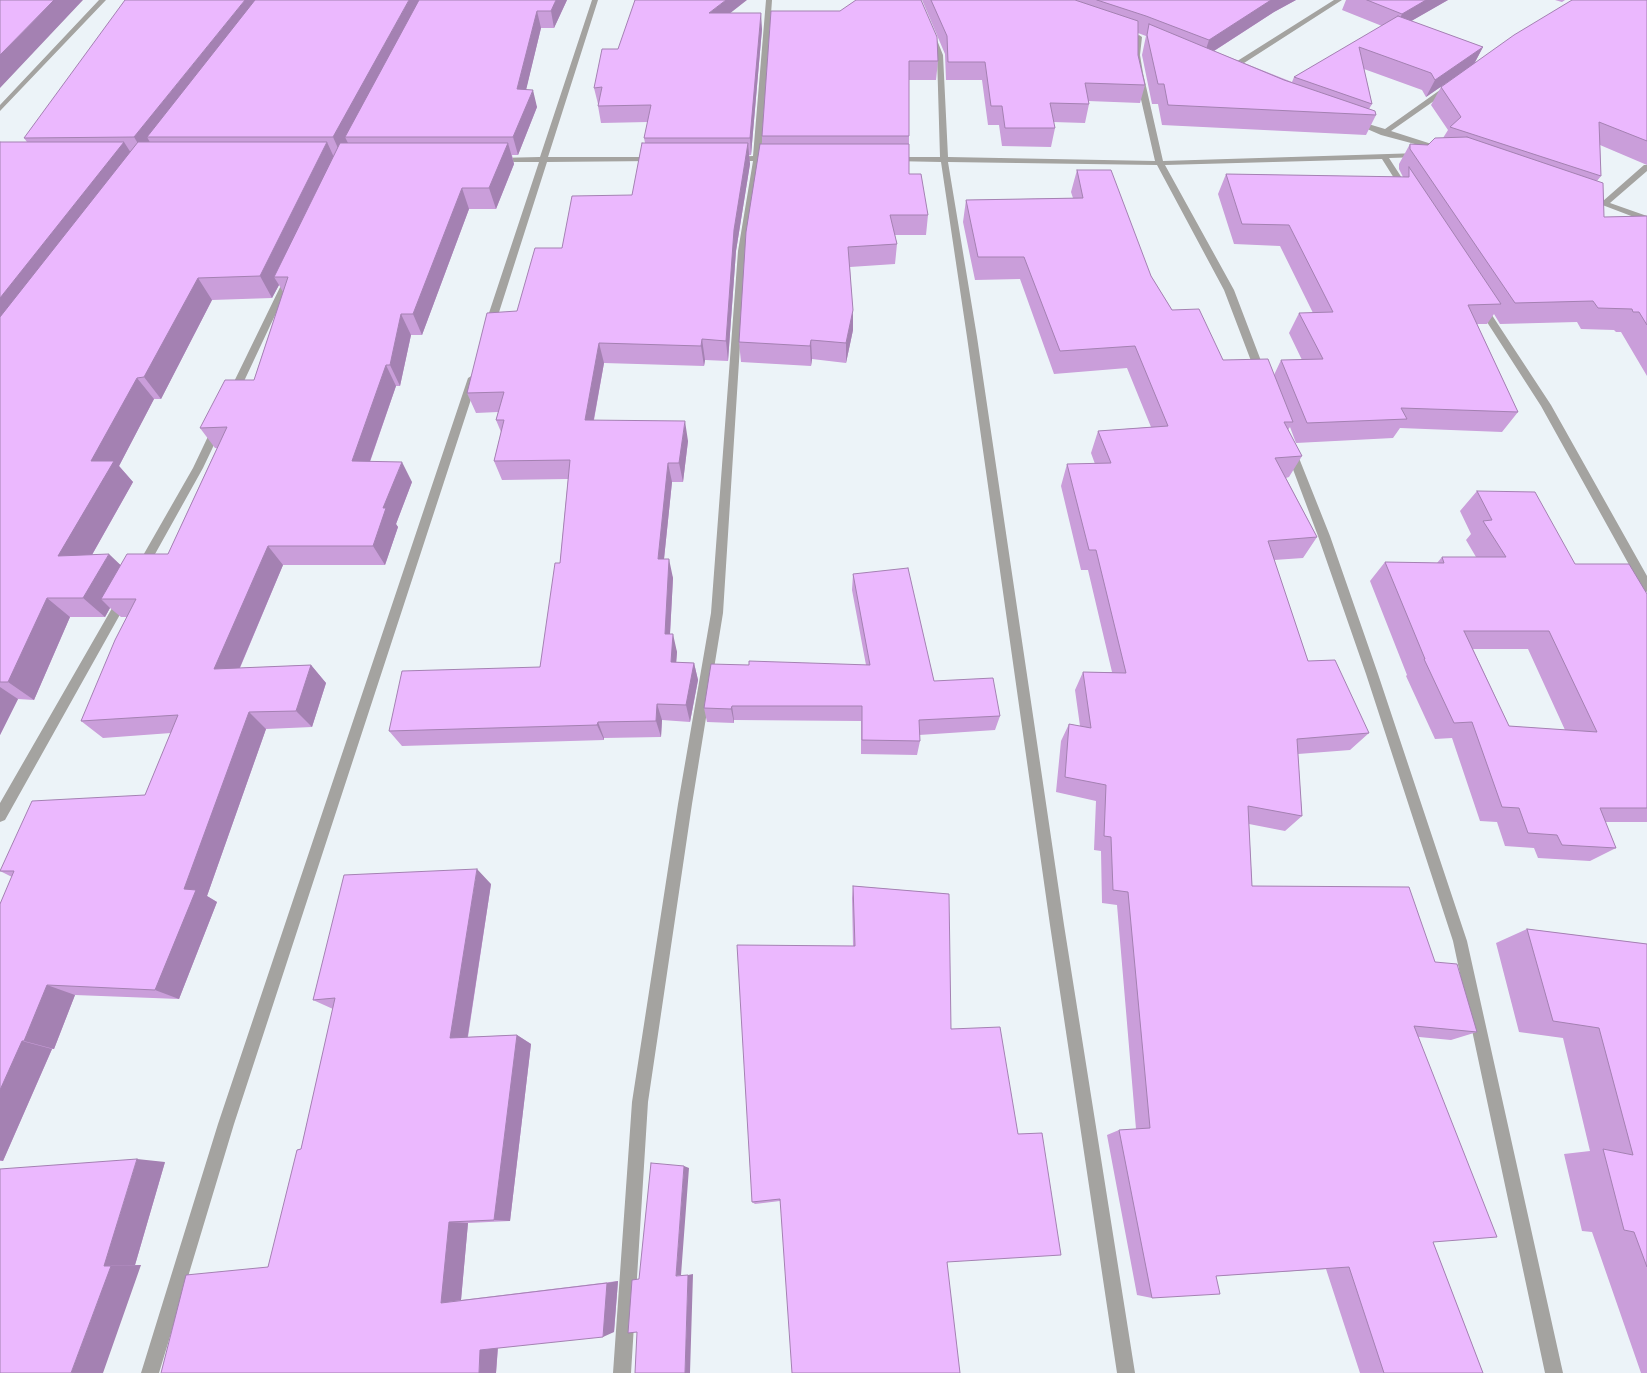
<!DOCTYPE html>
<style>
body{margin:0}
canvas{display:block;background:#ecf3f8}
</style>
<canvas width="1647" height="1373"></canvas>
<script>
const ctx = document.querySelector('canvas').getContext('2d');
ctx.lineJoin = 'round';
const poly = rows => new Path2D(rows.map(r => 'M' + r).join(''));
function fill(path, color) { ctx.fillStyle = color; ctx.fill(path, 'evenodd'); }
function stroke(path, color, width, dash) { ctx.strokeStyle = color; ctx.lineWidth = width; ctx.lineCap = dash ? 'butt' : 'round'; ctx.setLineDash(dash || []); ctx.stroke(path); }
const street = poly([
 [99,0,106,0,0,111,0,105,99,0],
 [592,0,598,0,548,157,655,157,659,159,655,161,547,162,494,328,489,331,486,330,484,328,539,162,497,162,493,160,497,158,540,157,592,0],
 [766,0,772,0,761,156,775,156,779,158,775,160,761,161,746,251,723,613,692,804,648,1102,631,1373,613,1373,632,1102,678,804,711,613,738,251,753,161,732,161,728,159,732,157,753,156,766,0],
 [915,0,921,0,943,55,948,157,1155,161,1135,73,1134,55,1136,37,1139,35,1142,37,1140,55,1143,73,1163,161,1420,153,1424,155,1420,157,1389,158,1411,192,1407,194,1404,194,1382,159,1165,165,1234,290,1266,374,1261,377,1256,374,1224,290,1157,165,948,162,977,337,1064,925,1135,1373,1117,1373,1050,925,967,337,941,162,892,161,888,159,892,157,940,157,937,55,915,0],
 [1334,0,1342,0,1230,72,1223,70,1334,0],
 [1447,85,1454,87,1391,131,1441,147,1441,151,1381,135,1351,122,1355,120,1385,129,1447,85],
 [1644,165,1647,165,1647,171,1610,203,1647,216,1647,222,1584,198,1588,196,1603,201,1644,165],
 [289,274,293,277,238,394,233,397,229,396,228,394,285,277,289,274],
 [1481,302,1484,303,1551,405,1647,576,1647,592,1643,590,1541,406,1476,305,1481,302],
 [473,375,478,378,234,1124,159,1373,141,1373,218,1124,468,378,473,375],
 [217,424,222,428,203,468,145,572,137,572,135,569,137,566,193,468,212,428,217,424],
 [1290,444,1295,448,1330,536,1378,674,1467,941,1563,1373,1545,1373,1453,941,1366,674,1318,536,1285,448,1290,444],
 [123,594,127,596,129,599,127,602,5,820,0,822,0,803,119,596,123,594]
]);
const wall = poly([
 [567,0,554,28,541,28,526,89,537,107,518,155,512,155,514,164,496,209,469,209,422,335,411,335,400,386,396,386,370,462,412,482,396,524,398,527,385,565,283,565,240,668,311,665,326,683,312,727,266,729,207,896,217,902,179,999,75,995,54,1049,52,1049,3,1161,0,1161,0,904,12,877,0,871,145,795,171,733,103,738,81,721,127,617,121,617,110,608,105,617,70,617,34,700,18,699,0,735,0,142,27,142,24,138],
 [279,285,283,292,254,380,200,428,215,448,217,448,168,554,121,565,92,555,133,482,119,466,154,399,161,399,212,300,272,298],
 [922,0,1296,0,1274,12,1214,51,1292,82,1294,77,1382,26,1342,10,1346,0,1448,0,1411,21,1483,47,1474,64,1647,0,1647,165,1600,145,1601,176,1597,181,1604,217,1647,216,1647,376,1621,332,1616,332,1614,330,1581,329,1577,322,1500,324,1494,314,1487,324,1477,324,1518,412,1502,432,1400,428,1393,438,1296,443,1290,427,1288,430,1302,456,1289,477,1286,478,1317,537,1303,558,1274,560,1308,661,1369,733,1350,750,1298,754,1302,816,1285,831,1249,824,1252,886,1435,962,1477,1032,1451,1040,1419,1037,1433,1242,1483,1373,1360,1373,1326,1269,1216,1276,1152,1298,1137,1295,1107,1135,1119,1130,1136,1129,1117,905,1102,903,1101,851,1094,850,1096,801,1056,792,1061,741,1069,724,1080,726,1075,690,1083,672,1112,672,1088,570,1081,570,1061,486,1067,464,1095,464,1091,453,1098,431,1151,427,1127,368,1054,374,1020,279,975,280,963,222,966,200,1073,198,1071,192,1077,170,1151,276,1172,310,1223,360,1274,375,1281,360,1302,360,1289,333,1299,313,1313,313,1280,246,1234,244,1218,194,1226,174,1403,177,1399,169,1399,164,1410,144,1428,145,1443,138,1448,130,1431,105,1441,87,1455,77,1426,97,1422,90,1364,69,1372,104,1369,109,1376,115,1366,135,1162,125,1158,104,1152,104,1142,55,1146,36,1138,33,1138,55,1145,85,1140,103,1088,101,1089,104,1085,123,1053,122,1055,128,1051,147,1002,146,999,125,988,125,982,80,946,80,945,54],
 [1555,0,1565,0,1562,2],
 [771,11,938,61,936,80,909,80,909,174,928,215,926,235,895,235,897,244,895,264,850,267,853,330,846,363,812,359,811,366,741,362,739,342,762,144,762,136],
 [731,13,762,29,751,155,749,155,750,164,736,251,728,361,705,360,704,366,604,363,594,420,688,441,683,482,672,482,664,559,673,578,670,634,677,652,676,662,694,663,698,680,690,722,662,720,661,737,604,738,604,740,402,746,389,731,540,667,560,563,568,479,502,480,494,461,501,432,496,420,498,412,476,413,467,393,517,311,562,248,632,195,645,143,644,138,648,122,601,123,598,106,599,104,598,104,594,88,618,49],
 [1477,491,1575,564,1647,594,1647,822,1605,822,1616,848,1590,861,1538,858,1534,848,1505,846,1497,822,1480,821,1452,738,1435,739,1406,676,1407,675,1370,581,1385,562,1437,563,1442,557,1476,557,1466,540,1471,534,1460,511],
 [1473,649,1528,649,1565,730,1509,726],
 [853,574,934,681,1000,716,995,730,919,735,920,741,917,755,861,754,861,721,734,720,734,723,707,722,704,708,749,665,866,665,852,590],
 [491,884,468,1037,517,1035,531,1044,510,1221,468,1223,461,1300,618,1281,614,1332,498,1348,496,1373,268,1267,301,1149,333,1009,313,1000],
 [853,886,949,894,780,1201,755,1204,752,1202,853,946,852,898],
 [1527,929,1647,944,1647,1373,1641,1373,1592,1232,1582,1231,1564,1154,1590,1151,1563,1038,1519,1032,1496,943],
 [165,1162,135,1265,141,1265,0,1373]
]);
const shadedWall = poly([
 [54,0,83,0,0,88,0,55],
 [245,0,266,0,147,137,152,146,145,155,134,137],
 [409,0,424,0,345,137,348,143,341,155,333,137],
 [556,0,567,0,554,28,551,11],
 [726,0,747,0,710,29,709,13],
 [1271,0,1296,0,1274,12,1203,58,1209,40],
 [1426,0,1448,0,1394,31,1402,14],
 [537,11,541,28,522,107,517,89],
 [761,13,762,29,751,155,750,138],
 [1483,47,1474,64,1426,97,1435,80],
 [533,90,537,107,518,155,513,137],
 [124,142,138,164,0,345,0,298],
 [327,142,337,164,274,277,279,285,272,298,260,276],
 [508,143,514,164,496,209,489,188],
 [748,143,750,164,736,251,728,361,726,341,734,230],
 [462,188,469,209,422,335,413,314],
 [198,278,212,300,161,399,144,377],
 [853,310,853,330,846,363,846,343],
 [401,314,411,335,400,386,390,365],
 [702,339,705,360,704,366,701,346],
 [811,340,812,359,811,366,810,346],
 [599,343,604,363,590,440,585,420],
 [386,365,396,386,363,481,352,461],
 [137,378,154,399,119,466,133,482,80,576,58,556,91,461],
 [685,421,688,441,683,482,679,463],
 [402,462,412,482,396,524,398,527,385,565,373,546,383,508],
 [668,463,672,482,662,578,658,559],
 [268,546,283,565,232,686,214,669],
 [109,554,130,574,101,599,110,608,105,617,83,598],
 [669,559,673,578,669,652,665,634],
 [47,598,70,617,34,700,8,682],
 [673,634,677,652,675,679,671,662],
 [694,663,698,680,690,722,686,705],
 [311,665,326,683,312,727,296,711],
 [0,687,18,699,0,735],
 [657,704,662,720,661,737,656,721],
 [732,706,734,720,734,723,731,709],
 [249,712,266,729,207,896,217,902,179,999,155,990,184,889],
 [598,722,604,738,604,740,597,725],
 [477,869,491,884,466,1047,450,1038],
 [47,985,75,995,54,1049,24,1041],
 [517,1035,531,1044,510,1221,494,1220],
 [22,1041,52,1049,3,1161,0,1160,0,1090],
 [137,1159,165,1162,135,1265,104,1266],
 [684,1166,689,1168,681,1275,676,1276],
 [449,1222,468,1223,461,1300,441,1303],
 [141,1265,103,1373,71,1373,111,1266],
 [693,1274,690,1373,685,1373,688,1275],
 [618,1281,614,1332,603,1337,607,1283],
 [498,1345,496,1373,479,1373,480,1350]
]);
const building = poly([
 [0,0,54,0,0,55,0,0],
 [125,0,245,0,134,137,24,138,125,0],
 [255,0,409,0,333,137,147,137,255,0],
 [419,0,556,0,551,11,537,11,517,89,533,90,513,137,345,137,419,0],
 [635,0,726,0,709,13,761,13,750,138,644,138,651,105,598,106,602,87,594,88,602,49,618,49,635,0],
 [856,0,921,0,937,37,938,61,909,61,909,136,762,136,771,11,840,11,856,0],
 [931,0,1075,0,1138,21,1138,55,1145,85,1085,83,1089,104,1050,103,1055,128,1005,128,1002,106,991,106,985,62,948,62,947,36,931,0],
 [1097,0,1271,0,1209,40,1146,16,1097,0],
 [1367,0,1426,0,1402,14,1367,0],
 [1572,0,1647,0,1647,141,1599,122,1601,176,1450,127,1461,117,1441,87,1514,35,1572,0],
 [1398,16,1483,47,1435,80,1431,73,1359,47,1372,104,1294,77,1398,16],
 [1149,24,1284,80,1375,111,1376,115,1168,105,1164,84,1158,84,1147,35,1149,24],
 [1467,137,1603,183,1604,217,1647,216,1647,325,1639,312,1633,312,1632,309,1598,308,1593,301,1515,303,1410,149,1410,144,1428,145,1435,138,1467,137],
 [0,142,124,142,0,298,0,142],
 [138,142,327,142,260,276,198,278,144,377,137,378,91,461,114,461,58,556,109,554,83,598,47,598,8,682,0,682,0,317,138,142],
 [340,143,508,143,489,188,462,188,413,314,401,314,390,365,386,365,352,461,402,462,383,508,386,508,373,546,268,546,214,669,311,665,296,711,249,712,184,889,196,890,155,990,47,985,24,1041,22,1041,0,1090,0,904,14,871,0,871,32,801,145,795,178,715,81,721,115,640,136,599,101,599,127,554,168,554,227,427,200,428,225,380,254,380,288,277,274,277,340,143],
 [642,143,748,143,734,230,726,341,702,339,701,346,599,343,585,420,685,421,679,463,668,463,658,559,669,559,665,634,673,634,671,662,694,663,686,705,657,704,656,721,598,722,597,725,389,731,402,671,540,667,555,563,560,563,570,460,494,461,504,420,496,420,504,392,467,393,487,313,517,311,535,248,562,248,572,196,632,195,642,143],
 [760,144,909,144,909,174,921,174,928,215,890,215,897,244,848,247,853,310,846,343,811,340,810,346,739,342,746,232,760,144],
 [1409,167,1501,304,1468,305,1518,412,1401,408,1407,419,1307,423,1281,360,1323,359,1299,313,1333,312,1289,225,1242,224,1226,174,1409,177,1409,167],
 [1077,170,1111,170,1151,276,1172,310,1199,309,1223,360,1268,359,1293,422,1284,422,1302,456,1275,458,1317,537,1268,541,1308,661,1335,660,1369,733,1297,739,1302,816,1248,806,1252,886,1409,887,1435,962,1457,964,1477,1032,1414,1026,1497,1237,1433,1242,1483,1373,1384,1373,1349,1267,1216,1276,1220,1294,1152,1298,1119,1130,1150,1128,1128,892,1113,890,1111,837,1104,836,1106,785,1065,777,1069,724,1091,728,1083,672,1126,673,1096,550,1089,550,1067,464,1111,463,1098,431,1168,426,1135,346,1060,351,1024,257,978,257,966,200,1083,198,1077,170],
 [1477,491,1535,492,1575,564,1629,564,1647,594,1647,808,1600,808,1616,848,1562,845,1557,835,1528,833,1519,808,1502,807,1472,722,1454,723,1424,659,1425,659,1385,562,1444,563,1442,557,1506,557,1483,521,1492,520,1477,491],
 [1464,631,1549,631,1597,732,1509,726,1464,631],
 [908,568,934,681,993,678,1000,716,919,720,920,741,862,740,862,706,732,706,731,709,704,708,711,664,749,665,749,661,870,665,853,574,908,568],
 [477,869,450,1038,517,1035,494,1220,449,1222,441,1303,607,1283,603,1337,480,1350,479,1373,161,1373,186,1275,268,1267,297,1150,301,1149,335,998,313,1000,344,875,477,869],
 [853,886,949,894,951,1029,1000,1027,1018,1134,1042,1133,1061,1255,947,1262,960,1373,792,1373,780,1199,752,1202,737,945,855,946,853,886],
 [1527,929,1647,944,1647,1267,1634,1232,1624,1230,1603,1149,1633,1155,1599,1028,1553,1021,1527,929],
 [137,1159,104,1266,111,1266,71,1373,0,1373,0,1169,137,1159],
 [651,1163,684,1166,676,1276,688,1275,685,1373,635,1373,637,1332,628,1333,632,1280,639,1279,651,1163]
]);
fill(street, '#a4a3a0');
fill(wall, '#ca9eda');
fill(shadedWall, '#a481b2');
fill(building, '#ebb8fe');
stroke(building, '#a481b2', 1);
</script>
